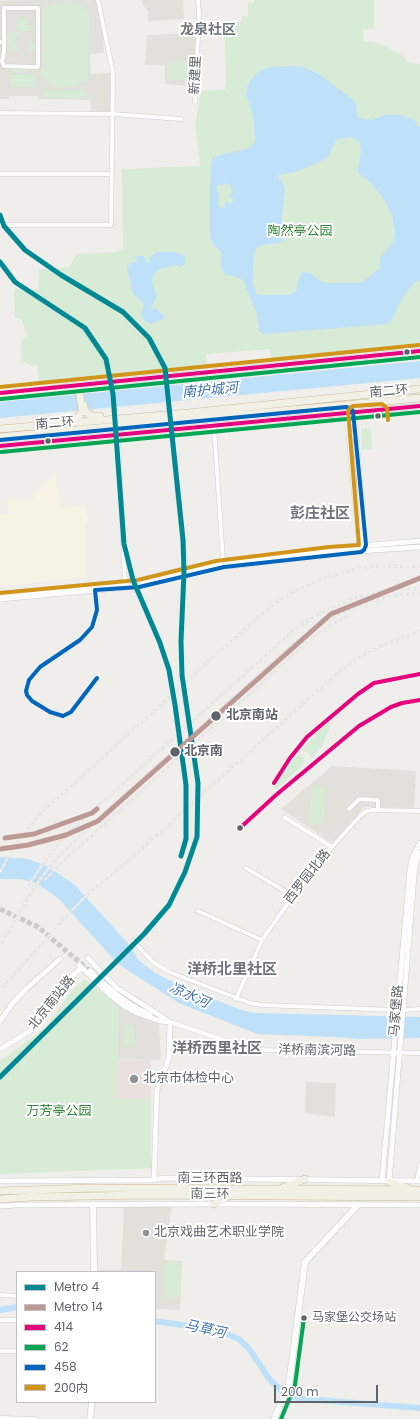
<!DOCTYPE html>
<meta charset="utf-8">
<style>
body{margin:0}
#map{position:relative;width:420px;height:1419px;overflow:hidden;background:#efeeea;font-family:Poppins,"Noto Sans SC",sans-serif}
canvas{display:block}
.legend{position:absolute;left:16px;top:1271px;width:140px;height:132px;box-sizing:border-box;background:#fff;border:1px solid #bfc1c3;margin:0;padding:5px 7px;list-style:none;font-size:12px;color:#5f6368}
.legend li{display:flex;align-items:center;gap:8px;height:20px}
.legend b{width:20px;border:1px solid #bfc1c3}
.scale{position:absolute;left:274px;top:1385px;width:104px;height:18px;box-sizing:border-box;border:2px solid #5f6368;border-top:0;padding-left:5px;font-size:12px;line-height:14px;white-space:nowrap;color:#5f6368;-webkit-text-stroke:3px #fff;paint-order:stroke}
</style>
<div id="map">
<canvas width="420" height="1419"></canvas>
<ul class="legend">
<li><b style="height:5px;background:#008994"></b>Metro 4</li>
<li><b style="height:5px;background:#bd9996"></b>Metro 14</li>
<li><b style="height:5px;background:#e5007d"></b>414</li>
<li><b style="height:5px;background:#00a651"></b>62</li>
<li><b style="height:5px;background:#0065bd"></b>458</li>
<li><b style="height:5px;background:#d1951a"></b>200内</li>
</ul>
<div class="scale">200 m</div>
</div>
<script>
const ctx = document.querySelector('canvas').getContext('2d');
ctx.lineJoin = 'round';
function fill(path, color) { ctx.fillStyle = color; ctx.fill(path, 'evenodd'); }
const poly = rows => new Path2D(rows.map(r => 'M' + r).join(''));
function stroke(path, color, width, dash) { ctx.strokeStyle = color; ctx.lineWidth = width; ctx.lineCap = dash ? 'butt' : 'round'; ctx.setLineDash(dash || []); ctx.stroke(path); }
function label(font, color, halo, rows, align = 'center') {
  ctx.font = font + ' Poppins,"Noto Sans SC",sans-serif'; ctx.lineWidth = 4; ctx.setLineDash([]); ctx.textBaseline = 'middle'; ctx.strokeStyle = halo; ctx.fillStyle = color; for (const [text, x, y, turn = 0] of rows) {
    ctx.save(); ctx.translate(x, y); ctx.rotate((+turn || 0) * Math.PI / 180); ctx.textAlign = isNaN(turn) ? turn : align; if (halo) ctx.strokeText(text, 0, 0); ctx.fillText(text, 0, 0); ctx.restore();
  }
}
const commercial = poly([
 [55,474,61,508,85,505,88,522,86,522,86,577,3,586,0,583,0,514,8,514,8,500,33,500,33,494]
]);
const education = poly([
 [29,0,96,0,102,22,104,53,90,54,91,74,110,73,112,111,91,111,90,100,38,99,38,96,9,96,8,99,0,99,0,1],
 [142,0,183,0,184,19,148,21,148,10,146,9,142,3],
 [196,33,194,86,165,84,165,65,145,65,147,35],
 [332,766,416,771,414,808,364,807,332,843,281,809],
 [119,1005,135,1015,159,1024,161,1060,117,1059],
 [306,1082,336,1083,335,1117,305,1113],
 [124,1205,172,1205,164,1260,182,1261,180,1310,155,1309,155,1272,99,1272,99,1270,121,1270]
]);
const medical = poly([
 [117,1059,151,1060,151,1099,116,1099]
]);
const green = poly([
 [254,0,374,0,374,29,363,29,364,41,379,43,403,56,408,63,420,64,420,343,272,358,270,349,206,354,207,365,39,383,37,365,30,365,22,361,21,341,27,336,21,318,15,318,14,289,38,289,39,270,70,267,76,254,117,252,123,247,122,169,200,166,195,124,201,91,225,90,226,77,224,29,229,22,242,22,242,16,248,16,248,3,254,3],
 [69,1,79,4,84,7,87,12,89,20,88,82,82,82,77,86,67,88,54,86,42,77,42,52,43,52,43,41,42,40,42,7,49,7,58,2],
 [17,17,18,17,19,18,28,18,28,25,33,26,33,31,17,31],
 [9,33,19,33,19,35,16,36,16,40,13,42,16,44,16,49,19,49,19,51,7,50,7,35],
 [28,43,37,43,37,51,28,51],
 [168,61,189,62,189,80,166,79],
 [12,68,23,68,27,72,12,73],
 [36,74,36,87,10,87,10,75],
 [43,89,59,90,59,98,43,98],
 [60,90,73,90,73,98,60,98],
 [74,90,87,90,87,98,74,98],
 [371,428,372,449,362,450,361,429],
 [332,722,322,746,312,759,308,753,302,750,316,733,327,724],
 [298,755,301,755,304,758,305,761,303,765,276,789,274,787,290,763],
 [313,786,326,787,326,794,312,793],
 [312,793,326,795,324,817,309,815],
 [309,816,323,818,322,825,309,823],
 [85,979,119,1005,116,1099,151,1099,151,1168,0,1174,0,1061,46,1027,71,991],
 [123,1025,134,1025,134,1046,123,1045],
 [168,1261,174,1261,178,1263,181,1266,181,1293,178,1297,171,1299,166,1297,164,1293,164,1265]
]);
const water = poly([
 [293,66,306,68,322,76,353,100,356,104,358,118,372,120,385,115,401,115,417,122,417,126,420,126,420,280,413,284,403,297,392,319,387,324,265,334,262,334,259,330,257,314,243,280,234,276,225,275,221,266,222,255,221,252,214,245,210,238,210,188,211,164,213,157,250,148,253,145,255,140,253,115,246,94,248,84,254,76,261,70,270,67],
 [351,137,359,141,361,148,358,173,371,183,383,198,391,213,394,226,395,234,392,243,380,258,380,268,361,283,326,283,322,282,310,273,303,272,299,278,296,291,290,295,258,295,256,293,253,285,254,252,256,249,261,245,279,243,283,240,283,237,282,215,285,190,283,183,277,175,296,172,317,163,326,158,330,153,336,140],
 [226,182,227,185,230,183,231,186,230,190,232,191,232,194,230,194,230,196,234,200,230,204,227,201,224,207,222,208,219,206,218,203,219,195,216,187,218,185,223,185],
 [156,252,175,252,185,256,185,264,180,267,178,265,159,269,153,275,152,282,157,297,151,307,153,309,157,308,160,313,165,316,160,321,151,324,143,320,141,313,144,306,143,302,133,294,127,268,131,262,134,263,137,262,136,259,137,256,144,256,147,263,150,262,149,258],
 [420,361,420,378,0,418,0,402],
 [0,857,28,859,50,868,75,885,132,948,137,959,155,973,179,985,241,1010,255,1013,420,1017,420,1038,360,1039,335,1037,257,1034,179,1003,118,964,59,899,38,884,21,879,0,879]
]);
const river = poly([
 [0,1310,17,1307],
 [155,1321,220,1331,239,1339,250,1350,270,1380,283,1392,294,1397,304,1399,420,1408]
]);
const tertiaryTunnel = poly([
 [0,909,38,927,90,971]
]);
const minor = poly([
 [0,42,4,42,4,8,38,8,38,67,4,66,2,61,4,52,4,42],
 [195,102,199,14,198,0],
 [0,113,113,114,181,119],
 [0,174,112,174],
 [0,225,111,225,113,73,98,0],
 [214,426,223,561],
 [171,430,186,569,187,570],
 [118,435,125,582],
 [349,809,359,799,378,800,378,810],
 [284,817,332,847],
 [246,868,293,896],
 [198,911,262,940],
 [133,941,153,962,169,972,250,1003,262,1005,397,1010],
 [236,999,262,940,293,896,332,847,361,815,367,811,373,810,420,811],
 [403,1010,420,1009],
 [170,1022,242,1046,259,1050,420,1053],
 [417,1181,420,1165],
 [0,1295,17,1296],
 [0,1320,17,1320],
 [0,1351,17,1351],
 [0,1418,35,1419]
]);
const tertiary = poly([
 [69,386,420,351],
 [354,412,365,549],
 [347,413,360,549],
 [0,446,420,406],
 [0,594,138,581,186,569,223,561,254,559,334,548,420,541],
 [0,599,139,586,217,567,250,564,277,559,330,553,420,547],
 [88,958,101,972,117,988,167,1020],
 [79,965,108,993,124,1006,137,1013,160,1021,170,1022],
 [90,971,116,994,133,1006,150,1015],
 [0,1021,12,1004,26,989,60,959],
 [0,1049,30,1031,45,1015,59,990,66,981,82,968],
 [154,1180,157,1090,169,1058,170,1022],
 [0,1181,154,1180,163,1178,420,1181],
 [382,1181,410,870,412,859,420,843],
 [389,1182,414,876,416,862,420,853],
 [0,1206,16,1205,214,1204,420,1205]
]);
const secondary = poly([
 [93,1204,94,1272],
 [90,1419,92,1402],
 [274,1419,289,1384,305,1262,358,1205]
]);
const trunk = poly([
 [0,396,72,387,78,391,80,395,82,411,79,417,71,419],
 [84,405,84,408,88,414,95,417,100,416],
 [310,412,330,414],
 [0,429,188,413,420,389],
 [0,437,420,398],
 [389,1182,408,1188],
 [282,1188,305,1179],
 [0,1191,93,1188,420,1190],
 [0,1199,32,1197,146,1195,420,1197],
 [214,1204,229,1196]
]);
const rail = poly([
 [0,872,13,848,39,815,258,617,280,600,291,593,314,582,351,570,376,566,420,567],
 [45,880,61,863,304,645,321,631,347,616],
 [27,888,48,856,67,834,294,630,318,614,354,598,394,589,420,588],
 [0,946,33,889,55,860,93,823,297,641,326,620,356,606,382,598,397,595,420,593],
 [0,990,71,911,89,893,127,862,334,676,360,657,380,646,420,631]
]);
const bus1 = poly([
 [0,393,420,351],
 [0,446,420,406],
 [274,783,290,758,307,737,358,694,374,683,420,674],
 [240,828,276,795,359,726,391,707,402,703,420,700]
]);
const bus2 = poly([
 [1,399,420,357],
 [1,452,420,412],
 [281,1419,295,1385,304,1318]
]);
const bus3 = poly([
 [0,440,346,407,350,408,353,411,366,545,364,550,361,552,224,567,139,587,95,590,97,610,92,627,80,640,40,667,29,680,26,691,27,695,32,701,50,712,63,716,71,712,97,678]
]);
const bus4 = poly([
 [0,387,419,345],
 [0,593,138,580,216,561,329,547,359,545,348,411,350,408,353,406,382,404,387,408,388,420]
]);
const metro1 = poly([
 [0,215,4,226,25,250,61,275,123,312,149,338,165,368,183,540,184,572,181,641,182,675,198,783,197,837,185,872,169,905,144,934,0,1077],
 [0,262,15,282,85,328,106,359,113,394,124,544,133,580,160,643,169,670,175,705,186,785,186,839,181,856]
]);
const metro2 = poly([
 [5,838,34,834,92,813,97,809],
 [0,849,28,845,66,835,98,821,331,614,420,578]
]);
const markers = [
 [407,352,3.5,"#5f6368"],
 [378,416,3.5,"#5f6368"],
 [48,441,3.5,"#5f6368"],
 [216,716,5.5,"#5f6368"],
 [175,752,5.5,"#5f6368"],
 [240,828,3.5,"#5f6368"],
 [134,1079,5,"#919496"],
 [146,1233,4,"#919496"],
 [304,1318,3.5,"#5f6368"]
];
const busNames = [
 ["马家堡公交场站",312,1318]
];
const streetNames = [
 ["新建里",196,75,-87],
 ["南二环",389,392,-5],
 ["南二环",55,424,-5],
 ["西罗园北路",308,877,-52],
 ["北京南站路",52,1003,-51],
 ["马家堡路",397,1011,-85],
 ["洋桥南滨河路",317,1051,1],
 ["南三环西路",210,1179],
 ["南三环",210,1195]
];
const parkNames = [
 ["陶然亭公园",300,232],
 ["万芳亭公园",59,1112]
];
const stopNames = [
 ["北京南站",226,716],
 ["北京南",184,752]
];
const poiNames = [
 ["北京市体检中心",143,1079],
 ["北京戏曲艺术职业学院",154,1233]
];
const neighbourhoodNames = [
 ["龙泉社区",208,30]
];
const waterNames = [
 ["南护城河",210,391,-5],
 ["凉水河",189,996,24],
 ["马草河",205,1330,12]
];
const quarterNames = [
 ["彭庄社区",320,514],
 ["洋桥北里社区",232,970],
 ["洋桥西里社区",217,1049]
];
fill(commercial, '#f7f3e4');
fill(education, '#e2e0da');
fill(medical, '#eae0de');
fill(green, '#d8ebd6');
fill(water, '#bfe0f9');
stroke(river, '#bfe0f9', 6);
stroke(tertiaryTunnel, '#cbcbca', 5, [5, 2.5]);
stroke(minor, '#cbcccc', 5);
stroke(tertiary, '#cbcccc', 6);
stroke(secondary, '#cacacb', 7);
stroke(trunk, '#c8b996', 8);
stroke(minor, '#fdfcfc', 4);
stroke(tertiary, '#fdfcfc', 5);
stroke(secondary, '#fdfcfc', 6);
stroke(trunk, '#f2f0e6', 7);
stroke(rail, '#e4e4e4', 2.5);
stroke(rail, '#fff', 1, [3]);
stroke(bus1, '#e5007d', 4);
stroke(bus2, '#00a651', 4);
stroke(bus3, '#0065bd', 4);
stroke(bus4, '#d1951a', 4);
stroke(metro1, '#008994', 5);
stroke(metro2, '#bd9996', 5);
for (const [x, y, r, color] of markers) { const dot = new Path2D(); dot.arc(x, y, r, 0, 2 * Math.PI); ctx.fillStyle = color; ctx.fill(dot); stroke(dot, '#fff', 1.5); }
label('12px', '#5f6368', '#fff', busNames, 'left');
label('13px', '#5f6368', '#fff', streetNames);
label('13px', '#348238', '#fff', parkNames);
label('bold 13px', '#5f6368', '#fff', stopNames, 'left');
label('13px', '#5f6368', '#fff', poiNames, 'left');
label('bold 14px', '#70757a', '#fff', neighbourhoodNames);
label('italic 14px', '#4174aa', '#fff', waterNames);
label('bold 15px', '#70757a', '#fff', quarterNames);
</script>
